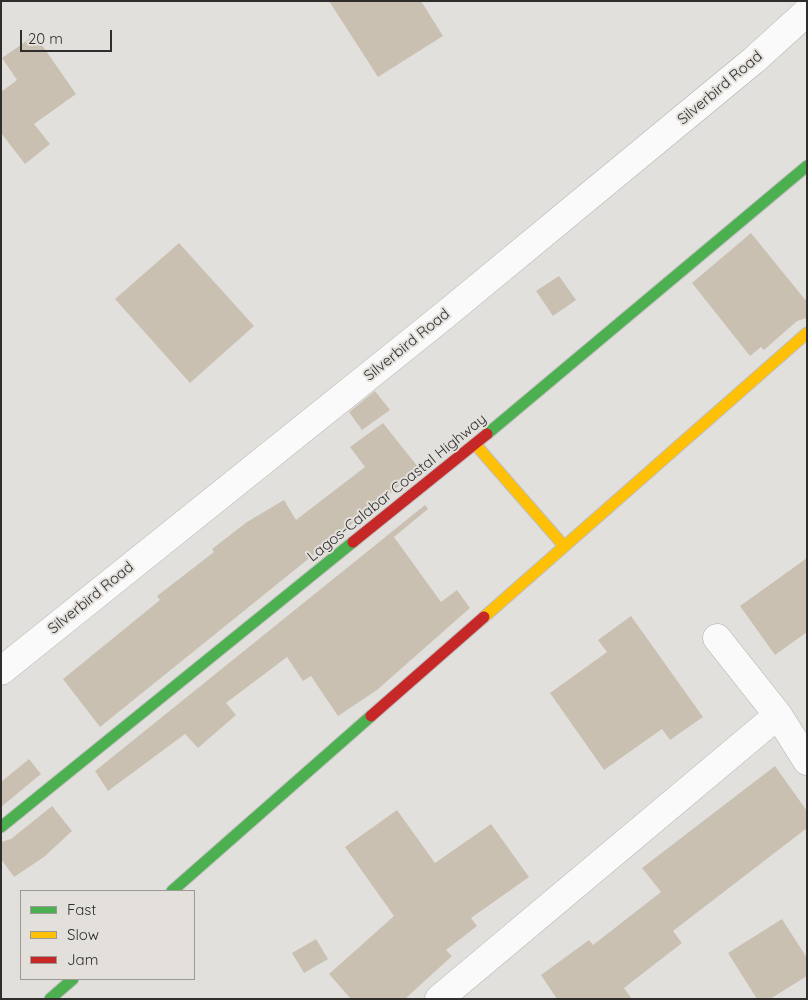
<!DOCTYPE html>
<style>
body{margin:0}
#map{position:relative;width:808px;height:1000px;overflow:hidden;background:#e2e0dd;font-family:Quicksand,sans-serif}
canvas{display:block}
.frame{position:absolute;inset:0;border:2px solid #2f2e2d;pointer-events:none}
.legend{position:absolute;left:20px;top:890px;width:175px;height:90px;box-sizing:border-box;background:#e3e0dc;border:1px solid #9b9996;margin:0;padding:6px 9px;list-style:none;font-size:15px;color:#2f2e2d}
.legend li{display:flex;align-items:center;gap:10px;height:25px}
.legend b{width:25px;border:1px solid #9b9996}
.scale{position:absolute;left:20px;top:30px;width:92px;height:22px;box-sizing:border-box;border:2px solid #2f2e2d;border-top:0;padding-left:6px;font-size:15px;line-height:18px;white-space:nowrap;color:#2f2e2d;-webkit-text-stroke:4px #e3e0dc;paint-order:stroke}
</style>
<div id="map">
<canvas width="808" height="1000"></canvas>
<div class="frame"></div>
<ul class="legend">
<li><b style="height:6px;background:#4caf50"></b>Fast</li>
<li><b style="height:6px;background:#ffc107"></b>Slow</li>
<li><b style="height:6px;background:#c62828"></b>Jam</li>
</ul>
<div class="scale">20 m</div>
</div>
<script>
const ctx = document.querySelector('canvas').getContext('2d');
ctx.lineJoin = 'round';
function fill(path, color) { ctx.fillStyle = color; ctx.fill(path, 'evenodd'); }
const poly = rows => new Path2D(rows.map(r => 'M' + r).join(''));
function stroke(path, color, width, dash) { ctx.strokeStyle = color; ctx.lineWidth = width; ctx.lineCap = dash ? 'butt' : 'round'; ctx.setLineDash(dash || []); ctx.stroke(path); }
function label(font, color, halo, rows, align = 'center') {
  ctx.font = font + ' Quicksand,sans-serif'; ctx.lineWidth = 4; ctx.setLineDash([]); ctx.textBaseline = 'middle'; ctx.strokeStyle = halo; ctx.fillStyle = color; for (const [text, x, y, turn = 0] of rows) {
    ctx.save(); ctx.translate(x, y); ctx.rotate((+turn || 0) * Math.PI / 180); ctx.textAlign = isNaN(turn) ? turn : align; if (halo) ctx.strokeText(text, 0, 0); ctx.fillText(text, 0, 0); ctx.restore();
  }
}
const building = poly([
 [329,1,421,1,443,36,378,77],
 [35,35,76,94,34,124,50,144,25,164,1,133,1,92,17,80,2,58],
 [751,233,807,302,807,318,797,321,764,350,761,347,750,356,692,283],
 [179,243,254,326,190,383,115,299],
 [559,276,576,300,553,316,536,291],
 [375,391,390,410,362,430,349,412],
 [383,423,418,467,403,479,405,481,100,727,63,679,160,600,157,596,214,552,212,549,247,522,284,500,296,520,365,467,350,447],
 [425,505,428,509,394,537,441,602,457,590,470,608,377,690,338,716,311,676,303,681,287,657,226,703,236,715,198,748,185,734,108,791,95,771],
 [807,558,807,632,775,655,740,606],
 [631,616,703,717,670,740,662,729,604,770,550,693,607,652,598,640],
 [29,759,41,774,1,807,1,782],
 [775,766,807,811,807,828,673,931,682,943,624,988,632,999,557,999,541,975,589,940,593,945,661,892,642,868],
 [52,806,72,831,44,857,14,877,1,859,1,842,11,839],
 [397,810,435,863,491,824,529,877,471,918,477,926,446,950,452,956,405,999,351,999,329,974,394,916,345,847],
 [782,919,807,958,807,976,770,999,757,999,728,953],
 [316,939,328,959,304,973,292,953]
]);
const street = poly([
 [717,638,778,715,807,761],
 [1,671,446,314,754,60,807,12],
 [439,999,778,715]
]);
const fast = poly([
 [487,434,807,166],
 [1,827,353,542],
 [172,891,371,716],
 [50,999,73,979]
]);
const slow = poly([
 [475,444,564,546],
 [484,617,807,333]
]);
const jam = poly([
 [353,542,487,434],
 [371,716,484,617]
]);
const streetNames = [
 ["Silverbird Road",720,88,-40],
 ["Silverbird Road",407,345,-39],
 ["Lagos-Calabar Coastal Highway",397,488,-39],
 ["Silverbird Road",91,598,-39]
];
fill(building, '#cac0b2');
stroke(street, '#aeadab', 29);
stroke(fast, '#bfbebd', 13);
stroke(slow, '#bfbebd', 13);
stroke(jam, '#bfbebd', 13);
stroke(street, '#fbfafa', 28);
stroke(fast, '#4caf50', 11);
stroke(slow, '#ffc107', 11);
stroke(jam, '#c62828', 11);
label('15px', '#2f2e2d', '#e3e0dc', streetNames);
</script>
